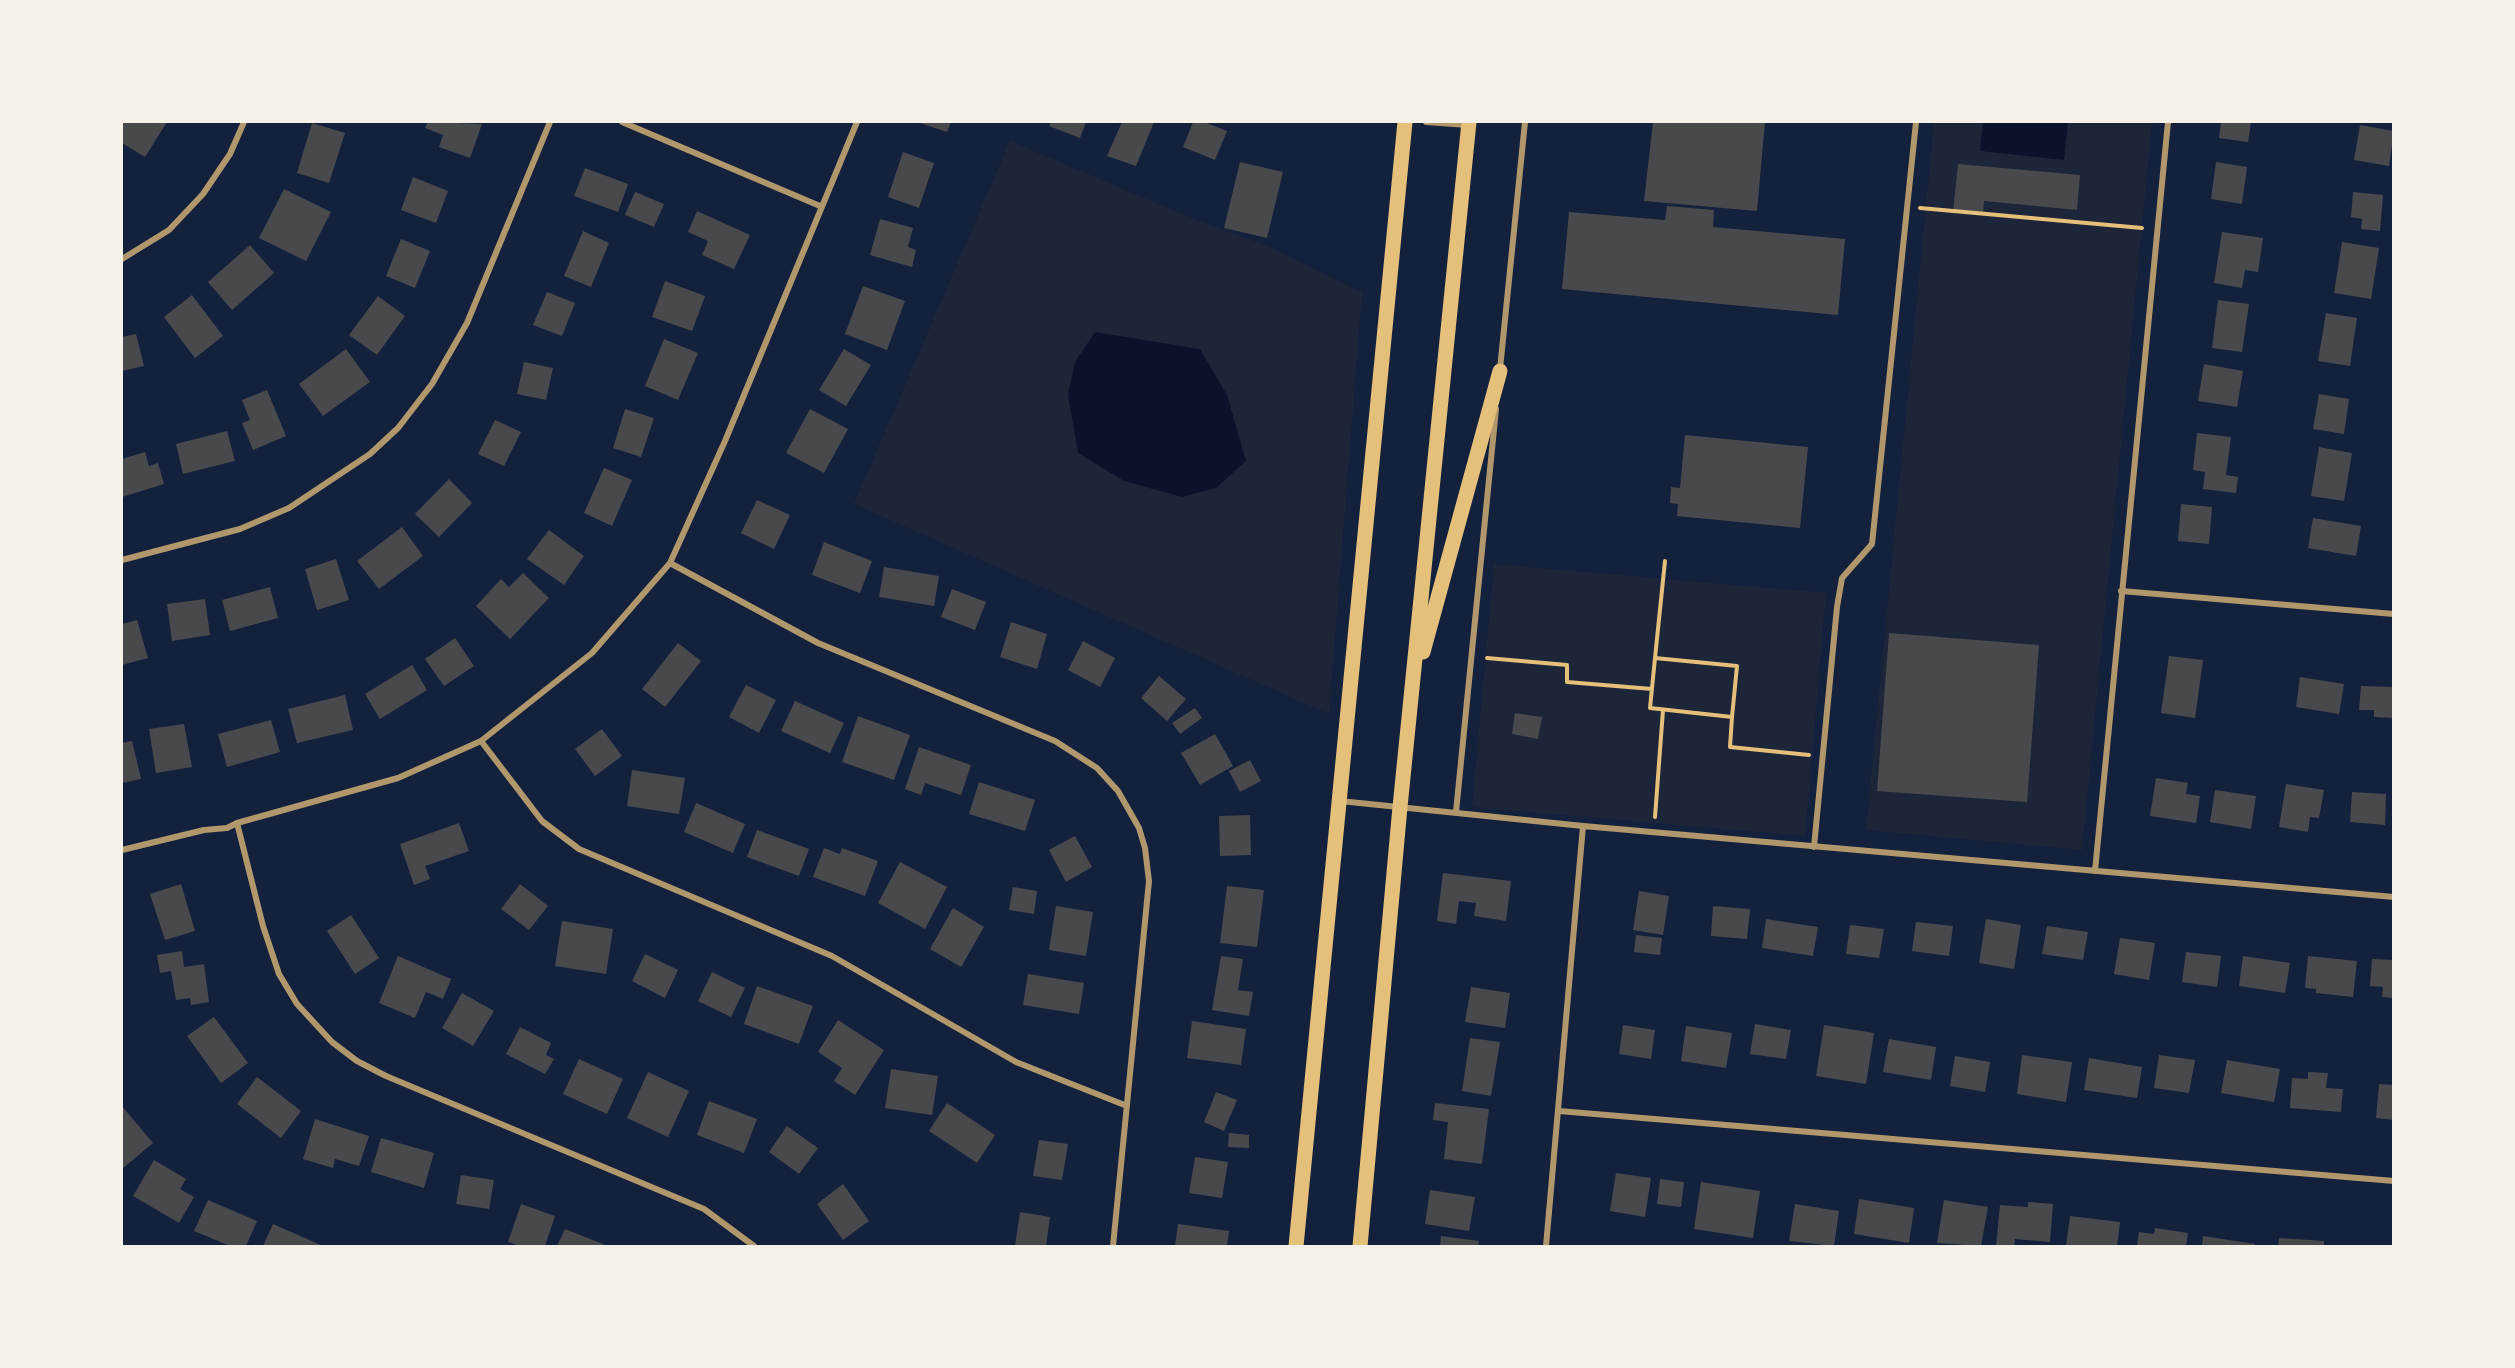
<!DOCTYPE html>
<style>
body{margin:0}
#map{position:relative;width:2515px;height:1368px;overflow:hidden;background:#14213d;font-family:Karla,sans-serif}
canvas{display:block}
.frame{position:absolute;inset:0;border:123px solid #f6f1e7;pointer-events:none}
</style>
<div id="map">
<canvas width="2515" height="1368"></canvas>
<div class="frame"></div>
</div>
<script>
const ctx = document.querySelector('canvas').getContext('2d');
ctx.lineJoin = 'round';
function fill(path, color) { ctx.fillStyle = color; ctx.fill(path, 'evenodd'); }
const poly = rows => new Path2D(rows.map(r => 'M' + r).join(''));
function stroke(path, color, width, dash) { ctx.strokeStyle = color; ctx.lineWidth = width; ctx.lineCap = dash ? 'butt' : 'round'; ctx.setLineDash(dash || []); ctx.stroke(path); }
const green = poly([
 [1934,122,2152,122,2082,850,1866,830],
 [1010,141,1199,221,1268,246,1362,292,1329,714,854,504],
 [1494,564,1826,593,1805,836,1472,807]
]);
const water = poly([
 [1983,122,2068,122,2064,160,1980,151],
 [1095,332,1200,349,1227,395,1246,461,1216,488,1182,497,1124,481,1078,453,1068,395,1075,362]
]);
const building = poly([
 [122,122,167,122,145,157,122,143],
 [428,122,482,124,470,158,439,147,443,135,425,128],
 [917,122,951,122,947,132],
 [1051,122,1086,122,1080,138,1049,126],
 [1122,122,1154,122,1136,166,1107,156],
 [1193,122,1204,122,1227,131,1215,160,1183,147],
 [1653,122,1765,122,1757,211,1644,201],
 [2221,122,2251,122,2248,142,2219,138],
 [312,123,345,133,329,183,297,173],
 [2360,125,2394,131,2389,166,2354,160],
 [903,152,934,163,919,208,888,197],
 [1240,162,1283,172,1267,238,1224,228],
 [2216,162,2247,167,2242,204,2211,199],
 [1958,164,2080,175,2077,210,1984,201,1983,215,1953,212],
 [585,168,628,184,618,212,574,196],
 [413,177,448,191,436,223,401,210],
 [284,189,331,212,306,261,259,238],
 [635,192,664,204,654,227,625,215],
 [2353,192,2383,195,2380,231,2361,229,2362,219,2351,217],
 [1667,206,1714,210,1713,227,1845,239,1838,315,1562,289,1569,212,1665,220],
 [697,211,750,235,734,269,702,255,708,241,688,232],
 [880,219,913,228,908,247,916,250,912,267,870,255],
 [583,231,609,243,591,287,564,276],
 [2222,232,2263,238,2258,272,2245,270,2242,288,2214,283],
 [401,239,430,251,415,288,386,276],
 [2342,242,2379,248,2371,299,2334,293],
 [250,245,274,273,232,310,208,282],
 [665,281,705,296,692,331,652,317],
 [863,286,905,301,887,350,845,334],
 [547,292,575,303,562,336,533,325],
 [192,295,223,336,195,358,164,317],
 [378,296,405,316,377,355,349,335],
 [2218,300,2249,304,2242,352,2212,348],
 [2326,313,2357,318,2350,366,2318,361],
 [136,334,144,366,122,371,122,337],
 [664,339,698,353,678,400,645,386],
 [346,349,370,382,323,416,299,384],
 [844,349,871,365,846,406,819,390],
 [524,362,553,368,546,400,517,394],
 [2204,364,2243,371,2237,407,2198,401],
 [267,390,286,436,253,450,242,423,250,420,242,400],
 [2319,394,2349,399,2344,434,2313,429],
 [625,409,654,418,641,457,613,448],
 [810,409,848,429,824,473,786,453],
 [495,420,521,432,504,466,478,454],
 [227,431,235,461,183,474,176,444],
 [2197,433,2231,437,2226,475,2238,477,2236,493,2203,489,2205,472,2193,470],
 [1685,435,1808,447,1800,528,1677,516,1678,504,1670,503,1671,487,1680,488],
 [2319,447,2352,453,2344,501,2311,496],
 [145,452,149,466,158,463,164,484,122,497,122,459],
 [604,468,632,480,612,526,584,513],
 [449,479,472,503,439,537,415,514],
 [757,500,790,515,774,549,741,533],
 [2181,504,2212,507,2209,544,2178,541],
 [2313,518,2361,526,2356,556,2308,548],
 [402,527,423,556,379,589,357,561],
 [549,530,584,556,564,585,527,559],
 [824,542,872,561,860,593,812,575],
 [336,559,349,600,317,610,305,569],
 [884,567,939,576,934,606,879,597],
 [523,573,549,598,510,639,476,606,501,579,509,587],
 [270,587,278,618,230,631,222,600],
 [952,589,986,602,975,630,941,617],
 [205,599,210,635,172,641,167,604],
 [137,620,148,658,122,665,122,624],
 [1011,622,1047,634,1037,669,1000,657],
 [1889,633,2039,645,2027,802,1877,791],
 [455,638,474,666,444,686,425,659],
 [1083,641,1115,658,1100,687,1068,670],
 [678,643,701,661,665,707,642,689],
 [2169,656,2203,660,2195,718,2161,713],
 [412,665,427,690,380,719,365,694],
 [1159,676,1186,699,1167,721,1141,698],
 [2300,677,2344,684,2339,714,2296,707],
 [746,685,776,700,759,733,729,717],
 [2361,686,2394,687,2394,718,2374,717,2374,710,2359,710],
 [345,695,353,730,297,743,288,709],
 [795,701,844,723,830,753,781,731],
 [1195,708,1202,718,1180,734,1172,723],
 [1515,713,1542,717,1538,739,1512,734],
 [858,716,910,735,894,780,842,762],
 [271,720,280,752,227,767,218,734],
 [184,724,192,767,156,773,149,729],
 [602,729,622,756,595,776,575,749],
 [1215,734,1233,766,1200,785,1181,753],
 [132,741,141,779,122,783,122,743],
 [919,747,971,765,961,795,925,783,921,795,905,789],
 [1250,760,1261,781,1240,792,1229,771],
 [632,770,685,778,679,814,627,806],
 [2156,778,2188,783,2186,794,2200,796,2196,823,2150,816],
 [979,782,1035,800,1025,831,969,814],
 [2286,784,2324,790,2319,818,2310,817,2308,832,2279,827],
 [2215,790,2256,796,2251,829,2210,822],
 [2352,792,2386,794,2385,825,2350,822],
 [696,803,745,824,733,853,684,832],
 [1250,815,1251,855,1220,856,1219,816],
 [459,823,469,851,425,866,430,879,414,885,400,844],
 [757,830,809,849,799,876,747,857],
 [1075,836,1092,867,1066,882,1049,850],
 [824,848,840,854,842,848,878,861,865,896,813,877],
 [900,862,947,887,925,929,878,903],
 [1443,873,1511,881,1506,921,1474,916,1476,903,1459,901,1456,924,1437,921],
 [181,884,195,931,165,940,150,894],
 [520,884,548,906,529,930,501,909],
 [1227,886,1264,890,1257,947,1220,943],
 [1013,887,1037,891,1034,914,1009,910],
 [1639,891,1669,896,1663,935,1633,930],
 [1056,906,1093,912,1086,956,1049,950],
 [1713,906,1750,909,1747,939,1711,936],
 [953,908,984,927,961,967,930,949],
 [351,915,379,958,355,974,327,931],
 [1766,919,1818,927,1813,956,1762,948],
 [1986,919,2021,925,2014,969,1979,963],
 [562,921,613,929,606,974,555,966],
 [1916,922,1953,926,1949,956,1912,951],
 [1850,925,1884,929,1879,958,1846,954],
 [2047,926,2088,932,2083,960,2042,954],
 [1636,935,1662,938,1660,955,1634,952],
 [2120,938,2155,943,2149,980,2114,974],
 [182,951,184,967,204,964,209,1002,191,1005,190,998,176,1000,171,971,160,973,157,955],
 [2186,952,2221,956,2217,987,2182,982],
 [645,954,678,970,665,998,632,981],
 [398,956,451,979,443,999,426,992,415,1018,379,1003],
 [1221,956,1243,959,1238,990,1253,992,1249,1016,1212,1010],
 [2243,956,2290,963,2285,993,2239,986],
 [2308,956,2357,961,2353,997,2316,993,2316,989,2305,988],
 [2372,959,2394,960,2394,998,2382,997,2383,987,2370,986],
 [712,972,745,988,731,1017,698,1001],
 [1028,974,1084,983,1079,1014,1023,1005],
 [757,986,813,1006,799,1044,744,1024],
 [1471,987,1510,993,1505,1028,1465,1022],
 [462,993,494,1011,473,1046,442,1028],
 [214,1017,248,1063,221,1083,187,1036],
 [838,1020,884,1050,855,1095,834,1081,842,1068,818,1052],
 [1192,1021,1246,1029,1241,1065,1187,1058],
 [1755,1024,1791,1030,1786,1059,1750,1054],
 [1623,1025,1655,1030,1651,1059,1619,1054],
 [1824,1025,1874,1033,1866,1084,1816,1076],
 [1686,1026,1732,1033,1726,1068,1681,1061],
 [520,1027,551,1043,546,1055,554,1059,545,1074,506,1054],
 [1470,1038,1500,1042,1491,1096,1462,1091],
 [1889,1039,1936,1047,1931,1080,1883,1072],
 [2022,1055,2072,1062,2066,1102,2017,1094],
 [2159,1055,2195,1060,2189,1093,2154,1088],
 [1955,1056,1990,1062,1985,1092,1950,1086],
 [2089,1058,2142,1067,2137,1098,2084,1090],
 [579,1059,623,1079,607,1114,563,1094],
 [2227,1060,2280,1069,2274,1102,2221,1093],
 [891,1069,938,1076,932,1115,885,1108],
 [648,1072,689,1091,668,1137,627,1118],
 [2308,1072,2328,1073,2326,1088,2343,1089,2341,1112,2290,1108,2292,1078,2308,1079],
 [257,1077,301,1111,281,1138,237,1104],
 [2379,1084,2394,1085,2394,1120,2376,1118],
 [1216,1092,1237,1100,1224,1131,1204,1122],
 [709,1101,757,1119,744,1153,697,1135],
 [947,1103,995,1135,977,1163,929,1131],
 [1435,1103,1489,1109,1482,1164,1444,1159,1448,1122,1433,1120],
 [122,1106,153,1143,122,1169],
 [315,1119,369,1136,359,1166,335,1159,333,1168,303,1159],
 [787,1126,818,1148,799,1174,769,1152],
 [1229,1133,1249,1135,1249,1148,1228,1147],
 [381,1138,434,1153,424,1188,371,1172],
 [1039,1140,1068,1144,1062,1180,1033,1176],
 [1195,1157,1228,1162,1222,1198,1189,1193],
 [154,1160,186,1179,180,1189,194,1197,179,1223,133,1196],
 [1616,1173,1651,1178,1645,1217,1610,1211],
 [461,1175,494,1180,489,1209,456,1204],
 [1660,1179,1684,1182,1681,1207,1657,1204],
 [1701,1182,1760,1191,1753,1238,1694,1229],
 [843,1184,869,1221,843,1240,817,1204],
 [1430,1190,1475,1197,1469,1231,1425,1224],
 [1859,1199,1914,1208,1909,1243,1854,1234],
 [208,1200,257,1221,246,1246,230,1246,194,1231],
 [1944,1200,1988,1207,1981,1246,1937,1243],
 [2028,1202,2053,1204,2050,1242,2015,1239,2014,1246,1996,1246,2000,1205,2028,1207],
 [521,1204,555,1216,545,1246,520,1246,508,1242],
 [1795,1204,1839,1211,1834,1246,1789,1241],
 [1020,1212,1050,1217,1046,1246,1015,1246],
 [2070,1216,2120,1222,2117,1246,2066,1246],
 [273,1224,323,1246,263,1246],
 [1178,1224,1229,1231,1227,1246,1175,1246],
 [2155,1228,2188,1233,2186,1246,2137,1246,2139,1232,2154,1234],
 [565,1229,608,1246,557,1246],
 [1441,1236,1479,1241,1478,1246,1440,1246],
 [2203,1236,2255,1244,2255,1246,2202,1246],
 [2279,1238,2324,1241,2324,1246,2278,1246]
]);
const path = poly([
 [1920,208,2142,228],
 [1487,658,1567,665,1567,682,1652,689],
 [1655,658,1737,666,1732,717,1650,708,1655,658],
 [1655,658,1665,561],
 [1732,717,1730,747,1809,755],
 [1655,817,1663,710]
]);
const minor = poly([
 [622,122,820,206],
 [1426,122,1468,125],
 [122,259,169,230,203,194,230,154,244,122],
 [1500,369,1525,122],
 [122,560,240,529,289,508,370,454,398,428,432,384,467,323,550,122],
 [670,563,818,643,1055,741,1097,768,1118,791,1139,828,1145,848,1149,881,1113,1246],
 [2121,591,2394,614],
 [481,741,542,821,579,849,832,956,1016,1062,1127,1106],
 [1340,801,1583,826,2394,897],
 [1456,812,1496,409],
 [237,823,263,926,279,974,297,1004,332,1042,357,1061,386,1076,704,1209,754,1246],
 [1814,847,1837,607,1842,578,1872,544,1916,122],
 [122,850,204,830,227,828,237,823,398,778,481,741,592,653,670,563,725,441,857,122],
 [2095,871,2168,122],
 [1559,1111,2394,1181],
 [1546,1246,1583,826]
]);
const primary = poly([
 [1423,652,1500,371],
 [1296,1246,1405,122],
 [1360,1246,1400,807,1469,122]
]);
fill(green, '#1d2539');
fill(water, '#0b132b');
fill(building, '#48494c');
stroke(path, '#e5c07b', 4);
stroke(minor, '#b1986c', 6);
stroke(primary, '#e5c07b', 15);
</script>
